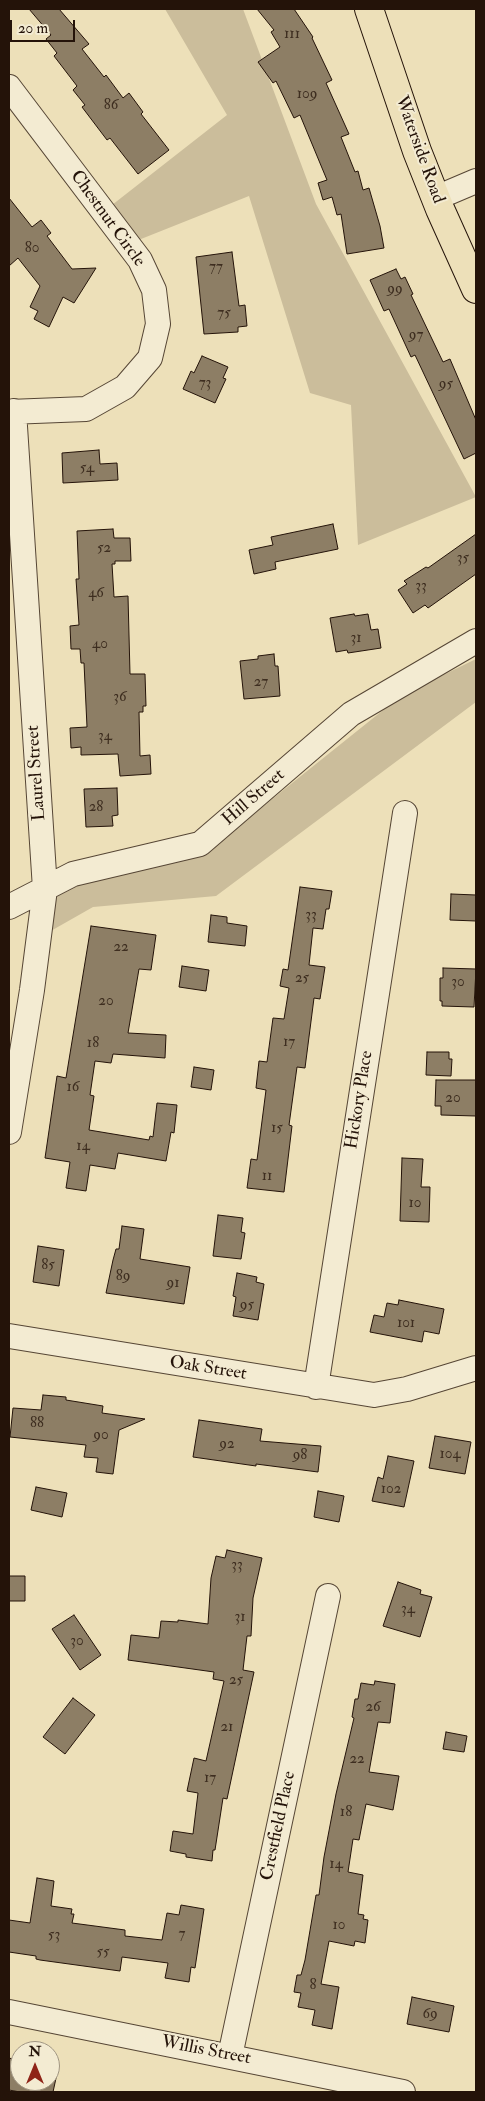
<!DOCTYPE html>
<style>
body{margin:0}
#map{position:relative;width:485px;height:2101px;overflow:hidden;background:#ede0b9;font-family:"IM FELL Double Pica",serif}
canvas{display:block}
.frame{position:absolute;inset:0;border:10px solid #241309;pointer-events:none}
.north{position:absolute;left:10px;top:2041px;width:50px;height:50px;box-sizing:border-box;background:#f3ebd2;border:1px solid #a09582;border-radius:50%;rotate:0deg;font-size:14px;font-weight:700;line-height:20px;text-align:center;color:#241309}
.north::after{content:'';display:block;margin:auto;width:18px;height:22px;background:#8f2418;clip-path:polygon(50% 0,100% 100%,50% 72%,0 100%)}
.scale{position:absolute;left:10px;top:20px;width:65px;height:22px;box-sizing:border-box;border:2px solid #241309;border-top:0;padding-left:6px;font-size:15px;line-height:18px;white-space:nowrap;color:#241309;-webkit-text-stroke:4px #f3ebd2;paint-order:stroke}
</style>
<div id="map">
<canvas width="485" height="2101"></canvas>
<div class="frame"></div>
<div class="north">N</div>
<div class="scale">20 m</div>
</div>
<script>
const ctx = document.querySelector('canvas').getContext('2d');
ctx.lineJoin = 'round';
function fill(path, color) { ctx.fillStyle = color; ctx.fill(path, 'evenodd'); }
const poly = rows => new Path2D(rows.map(r => 'M' + r).join(''));
function stroke(path, color, width, dash) { ctx.strokeStyle = color; ctx.lineWidth = width; ctx.lineCap = dash ? 'butt' : 'round'; ctx.setLineDash(dash || []); ctx.stroke(path); }
function label(font, color, halo, rows, align = 'center') {
  ctx.font = font + ' "IM FELL Double Pica",serif'; ctx.lineWidth = 4; ctx.setLineDash([]); ctx.textBaseline = 'middle'; ctx.strokeStyle = halo; ctx.fillStyle = color; for (const [text, x, y, turn = 0] of rows) {
    ctx.save(); ctx.translate(x, y); ctx.rotate((+turn || 0) * Math.PI / 180); ctx.textAlign = isNaN(turn) ? turn : align; if (halo) ctx.strokeText(text, 0, 0); ctx.fillText(text, 0, 0); ctx.restore();
  }
}
const green = poly([
 [165,9,243,9,316,204,476,497,358,545,351,405,310,393,249,196,136,241,112,205,227,115],
 [476,659,476,702,216,896,93,907,49,932,50,896,91,878,206,852,402,695]
]);
const building = poly([
 [29,9,59,9,89,44,82,49,104,77,106,75,123,98,129,93,143,112,141,114,169,150,138,174,110,138,107,140,82,107,85,105,73,90,77,86,54,56,57,53,46,39,51,35,29,9],
 [257,9,294,9,313,37,312,38,332,80,326,83,349,134,341,137,355,172,358,171,363,190,369,188,380,226,384,248,347,254,341,214,337,215,332,197,323,200,318,183,327,180,300,115,294,118,276,81,273,83,258,62,280,47,271,32,274,30,257,9],
 [9,198,32,227,41,220,51,233,47,236,72,269,96,268,74,303,63,297,49,327,34,319,38,311,30,307,40,286,18,258,9,266,9,198],
 [232,252,239,306,245,305,247,326,238,327,238,332,204,334,196,257,232,252],
 [396,269,401,279,405,277,413,294,411,295,443,362,450,359,476,420,476,453,464,459,415,355,411,357,389,309,384,311,370,280,396,269],
 [202,356,228,367,223,378,226,379,215,403,183,389,191,371,194,373,202,356],
 [99,450,100,464,117,463,118,480,63,483,62,453,99,450],
 [333,524,338,549,275,562,276,569,254,574,249,550,273,545,271,537,333,524],
 [113,529,114,538,130,538,131,561,115,561,115,564,112,564,114,597,128,596,130,674,145,674,146,706,143,706,143,712,139,712,140,756,150,755,151,774,120,776,118,754,81,755,81,747,71,748,70,728,87,727,84,663,81,663,80,649,71,649,70,626,79,625,76,579,79,579,77,531,113,529],
 [476,534,476,574,428,608,425,605,413,613,398,590,407,584,404,581,426,567,428,568,476,534],
 [354,614,355,616,368,614,371,630,378,629,381,648,348,653,347,650,336,652,330,618,354,614],
 [274,654,275,666,278,666,280,696,244,699,240,661,258,659,258,656,274,654],
 [117,788,118,815,112,816,113,826,86,827,84,789,117,788],
 [300,887,332,891,329,909,326,909,323,929,313,928,309,965,325,967,320,999,314,998,305,1068,297,1067,289,1125,292,1126,284,1192,247,1188,251,1159,257,1160,266,1090,256,1088,259,1061,267,1062,273,1018,284,1019,289,988,280,986,283,969,288,970,300,887],
 [451,894,476,895,476,921,450,920,451,894],
 [211,915,227,917,227,923,247,926,245,946,208,942,211,915],
 [91,926,156,935,151,970,139,969,128,1033,166,1035,165,1058,113,1054,111,1063,95,1061,90,1095,94,1096,89,1130,149,1140,150,1136,153,1137,157,1103,177,1105,174,1133,171,1132,166,1161,118,1153,115,1169,90,1165,86,1191,66,1188,70,1162,45,1158,57,1076,66,1078,91,926],
 [182,966,209,970,206,991,179,987,182,966],
 [443,968,476,969,474,1007,442,1006,442,1001,440,1001,440,978,443,978,443,968],
 [427,1052,449,1052,449,1059,452,1059,451,1076,426,1075,427,1052],
 [194,1067,214,1070,211,1090,191,1087,194,1067],
 [436,1080,476,1080,476,1116,441,1115,441,1106,435,1106,436,1080],
 [402,1158,423,1159,421,1187,430,1187,429,1222,400,1221,402,1158],
 [218,1215,243,1218,241,1232,245,1233,241,1259,213,1256,218,1215],
 [122,1226,144,1229,140,1259,190,1267,184,1304,106,1293,113,1260,116,1249,119,1249,122,1226],
 [38,1246,64,1250,59,1286,33,1282,38,1246],
 [237,1273,257,1277,256,1282,264,1284,258,1320,233,1316,236,1297,233,1296,237,1273],
 [399,1300,444,1309,439,1334,424,1331,422,1342,370,1332,374,1315,384,1317,387,1303,398,1305,399,1300],
 [43,1395,66,1397,66,1400,103,1406,102,1413,145,1419,119,1430,113,1474,96,1472,98,1458,84,1457,86,1445,10,1437,13,1408,41,1410,43,1395],
 [199,1420,262,1429,260,1441,321,1446,318,1472,256,1464,256,1466,193,1457,199,1420],
 [435,1436,471,1442,465,1474,429,1468,435,1436],
 [388,1456,414,1461,404,1507,372,1501,378,1477,383,1479,388,1456],
 [36,1487,67,1493,62,1517,31,1510,36,1487],
 [318,1491,344,1496,339,1522,314,1517,318,1491],
 [227,1550,262,1558,253,1598,251,1636,247,1636,243,1670,254,1672,227,1799,223,1798,215,1850,213,1850,212,1861,186,1857,186,1854,170,1851,173,1831,193,1834,198,1793,187,1791,194,1758,206,1761,224,1681,213,1679,214,1672,128,1660,131,1635,159,1638,161,1621,178,1622,178,1620,208,1624,211,1578,216,1556,225,1558,227,1550],
 [9,1576,25,1576,25,1601,9,1601,9,1576],
 [398,1582,421,1590,420,1594,432,1597,420,1637,383,1626,398,1582],
 [74,1615,101,1655,80,1670,52,1629,74,1615],
 [375,1681,395,1684,390,1723,378,1722,369,1772,399,1776,393,1810,366,1804,359,1840,353,1839,348,1872,363,1875,358,1914,364,1915,363,1919,368,1920,365,1943,355,1941,354,1946,329,1941,321,1984,339,1987,332,2029,312,2025,315,2010,298,2007,301,1993,294,1992,297,1975,301,1975,305,1960,316,1895,319,1895,324,1857,336,1794,354,1718,352,1717,355,1699,358,1699,361,1683,374,1685,375,1681],
 [73,1698,95,1715,65,1754,43,1737,73,1698],
 [446,1732,467,1736,464,1752,443,1749,446,1732],
 [37,1878,54,1881,51,1906,72,1909,71,1914,74,1914,72,1923,125,1930,125,1936,162,1940,167,1913,179,1915,181,1905,204,1909,195,1968,191,1967,189,1982,165,1978,168,1963,122,1957,120,1971,40,1960,36,1959,36,1956,9,1952,9,1920,30,1923,37,1878],
 [412,1997,454,2006,449,2032,407,2024,412,1997],
 [9,2058,20,2061,20,2081,50,2081,50,2067,58,2069,53,2092,20,2092,9,2090,9,2058]
]);
const minor = poly([
 [9,87,140,260,154,290,158,324,150,358,125,387,86,409,9,412],
 [436,198,476,181],
 [9,907,73,874,200,844,351,714,476,641],
 [9,1132,32,990,45,889,14,411],
 [9,1336,374,1395,407,1389,476,1368],
 [316,1387,405,813],
 [9,2012,403,2092],
 [230,2056,328,1596]
]);
const major = poly([
 [369,9,417,151,440,209,476,289]
]);
const numberNames = [
 ["111",292,35],
 ["109",307,95],
 ["86",111,106],
 ["80",32,249],
 ["77",216,268],
 ["99",395,290],
 ["75",224,314],
 ["97",416,336],
 ["73",205,384],
 ["95",446,385],
 ["54",87,469],
 ["52",104,549],
 ["35",463,559],
 ["33",421,587],
 ["46",96,594],
 ["31",356,639],
 ["40",100,645],
 ["27",261,683],
 ["36",120,698],
 ["34",105,737],
 ["28",96,808],
 ["33",311,916],
 ["22",121,948],
 ["25",302,979],
 ["30",458,983],
 ["20",106,1002],
 ["17",289,1043],
 ["18",93,1044],
 ["16",73,1088],
 ["20",453,1099],
 ["15",277,1129],
 ["14",83,1147],
 ["11",267,1177],
 ["10",415,1204],
 ["85",48,1266],
 ["89",123,1277],
 ["91",173,1284],
 ["95",247,1306],
 ["101",406,1324],
 ["88",37,1424],
 ["90",101,1436],
 ["92",227,1445],
 ["104",450,1455],
 ["98",300,1456],
 ["102",391,1490],
 ["33",237,1566],
 ["34",408,1610],
 ["31",240,1618],
 ["30",77,1642],
 ["25",236,1681],
 ["26",373,1708],
 ["21",227,1728],
 ["22",357,1760],
 ["17",210,1779],
 ["18",346,1813],
 ["14",336,1865],
 ["10",339,1926],
 ["7",182,1935],
 ["53",54,1936],
 ["55",103,1953],
 ["8",313,1986],
 ["69",430,2015]
];
const streetNames = [
 ["Waterside Road",419,150,70],
 ["Chestnut Circle",107,219,54],
 ["Laurel Street",37,773,-94],
 ["Hill Street",254,798,-41],
 ["Hickory Place",360,1100,-81],
 ["Oak Street",208,1369,9],
 ["Crestfield Place",279,1826,-78],
 ["Willis Street",206,2051,11]
];
fill(green, '#cbbd9b');
fill(building, '#8d7e65');
stroke(building, '#241309', 1);
stroke(minor, '#564635', 26);
stroke(major, '#241309', 30);
stroke(minor, '#f3ebd2', 24);
stroke(major, '#ede0b9', 28);
label('15px', '#3e2e20', null, numberNames);
label('18px', '#241309', '#f3ebd2', streetNames);
</script>
